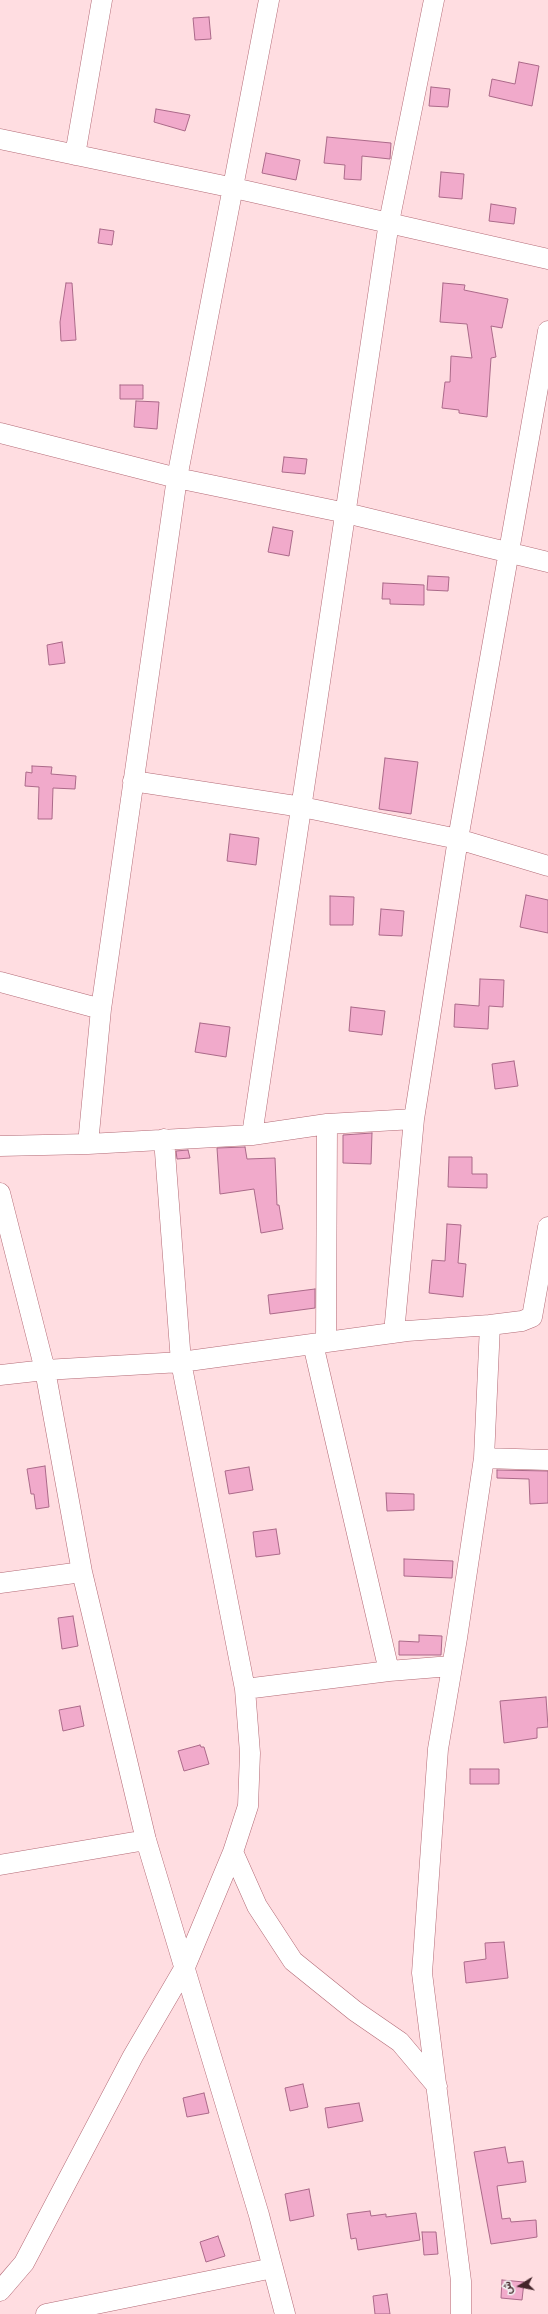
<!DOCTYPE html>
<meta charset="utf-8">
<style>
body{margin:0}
#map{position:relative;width:548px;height:2314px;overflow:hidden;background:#ffdde1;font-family:Overpass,Vazirmatn,sans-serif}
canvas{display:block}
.north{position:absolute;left:500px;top:2266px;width:40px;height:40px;-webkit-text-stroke:3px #f4f4f4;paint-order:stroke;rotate:260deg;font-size:11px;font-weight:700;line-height:16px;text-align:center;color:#43252a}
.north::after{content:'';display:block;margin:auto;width:14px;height:18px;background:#43252a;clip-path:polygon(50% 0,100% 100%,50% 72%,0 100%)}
</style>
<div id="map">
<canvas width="548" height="2314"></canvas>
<div class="north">ش</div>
</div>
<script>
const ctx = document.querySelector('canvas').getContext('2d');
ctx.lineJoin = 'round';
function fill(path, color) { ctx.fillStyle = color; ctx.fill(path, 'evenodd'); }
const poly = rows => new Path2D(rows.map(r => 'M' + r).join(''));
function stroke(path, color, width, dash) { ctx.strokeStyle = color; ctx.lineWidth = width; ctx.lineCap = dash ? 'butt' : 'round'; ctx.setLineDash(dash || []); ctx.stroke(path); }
const building = poly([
 [209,17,211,39,195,40,193,18,209,17],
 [519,62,539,66,532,106,489,96,492,79,515,84,519,62],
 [431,87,450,89,448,107,429,106,431,87],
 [156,109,190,115,185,131,154,122,156,109],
 [327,137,391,143,390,159,362,156,361,180,344,179,345,165,324,163,327,137],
 [266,153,300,160,296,180,262,173,266,153],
 [441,172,464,174,462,199,439,197,441,172],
 [491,204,516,208,514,224,489,221,491,204],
 [100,229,114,231,112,245,98,243,100,229],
 [66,283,72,283,76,340,61,341,60,322,66,283],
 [443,283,465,285,464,290,508,299,502,328,491,326,496,357,491,358,487,417,459,413,459,410,442,408,445,382,450,382,451,356,472,358,467,324,440,322,443,283],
 [120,385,143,385,143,399,120,399,120,385],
 [136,401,159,402,157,429,134,427,136,401],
 [284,457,307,459,305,474,282,472,284,457],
 [273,527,293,531,289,556,268,552,273,527],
 [428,576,449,577,448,591,427,590,428,576],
 [383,583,424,585,424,605,390,604,390,599,382,599,383,583],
 [62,642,65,663,49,665,47,645,62,642],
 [385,758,418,762,411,814,379,809,385,758],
 [32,766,52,767,51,774,76,776,75,789,53,788,52,819,38,819,39,787,25,786,26,772,32,773,32,766],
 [230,834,259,838,256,865,227,861,230,834],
 [526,895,548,900,548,933,520,927,526,895],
 [330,896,354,897,353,925,330,925,330,896],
 [381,909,404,911,402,936,379,935,381,909],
 [480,979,504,980,503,1007,489,1006,488,1029,454,1027,455,1004,479,1006,480,979],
 [351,1007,385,1011,382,1035,349,1031,351,1007],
 [200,1023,230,1027,226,1057,195,1052,200,1023],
 [514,1061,518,1086,495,1089,492,1064,514,1061],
 [372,1133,371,1164,343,1163,343,1135,372,1133],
 [245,1147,247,1159,275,1158,277,1205,279,1205,283,1229,261,1233,254,1189,220,1194,217,1148,245,1147],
 [188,1150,190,1158,177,1159,176,1151,188,1150],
 [449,1157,472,1157,472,1174,487,1174,487,1188,448,1187,449,1157],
 [447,1224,461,1225,458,1263,466,1264,463,1297,429,1293,432,1260,445,1261,447,1224],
 [315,1289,315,1308,270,1314,268,1295,315,1289],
 [45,1466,49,1507,36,1509,34,1494,31,1494,27,1469,45,1466],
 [249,1467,253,1490,229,1494,225,1471,249,1467],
 [497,1470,548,1471,548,1503,530,1504,529,1479,497,1478,497,1470],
 [386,1493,414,1494,414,1510,387,1511,386,1493],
 [276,1529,280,1554,256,1557,253,1532,276,1529],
 [404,1559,453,1561,452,1578,404,1576,404,1559],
 [73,1616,78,1646,62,1649,58,1618,73,1616],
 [419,1635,442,1636,441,1655,399,1655,399,1641,419,1642,419,1635],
 [546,1697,548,1727,537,1728,537,1738,504,1743,500,1701,546,1697],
 [80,1706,84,1726,63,1731,59,1710,80,1706],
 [200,1745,201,1747,204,1747,209,1764,184,1771,178,1751,200,1745],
 [470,1769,499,1769,499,1784,470,1784,470,1769],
 [504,1942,508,1978,466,1983,464,1962,486,1959,485,1943,504,1942],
 [303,2084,308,2107,290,2111,285,2088,303,2084],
 [204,2093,209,2113,187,2117,183,2098,204,2093],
 [359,2103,363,2121,328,2128,325,2108,359,2103],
 [505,2147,508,2163,523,2161,526,2182,497,2186,502,2219,510,2218,511,2222,536,2220,537,2237,491,2244,474,2152,505,2147],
 [309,2189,314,2216,290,2221,285,2194,309,2189],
 [370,2211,371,2216,386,2214,386,2217,416,2213,420,2240,358,2250,356,2238,351,2239,347,2214,370,2211],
 [422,2232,436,2232,438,2254,424,2255,422,2232],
 [218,2236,225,2256,206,2262,200,2242,218,2236],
 [502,2280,524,2282,522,2300,501,2298,502,2280],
 [387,2294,390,2314,375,2314,373,2296,387,2294]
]);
const minor = poly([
 [0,139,234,188,548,259],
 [75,155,102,0],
 [0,433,177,478,346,513,548,562],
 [133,781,302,807,458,839,548,866],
 [0,982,101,1009],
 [252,1135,389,222,434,0],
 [88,1144,101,1009,177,478,269,0],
 [0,1146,88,1144,252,1135,327,1124,414,1119],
 [0,1193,45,1370,82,1572,146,1840,259,2215,285,2314],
 [394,1333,414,1119,458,839,548,331],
 [326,1342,327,1124],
 [313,1344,389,1671],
 [0,1375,45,1370,181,1362,407,1331,490,1325],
 [484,1458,548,1460],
 [0,1583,82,1572],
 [245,1689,389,1671,451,1666],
 [233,1852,257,1906,293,1961,355,2011,400,2042,437,2086],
 [0,1865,146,1840],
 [0,2291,24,2263,133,2056,185,1967,233,1852,248,1806,250,1753,245,1689,181,1362,164,1139],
 [46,2314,273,2268],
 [461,2314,461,2281,422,1973,438,1749,457,1638,484,1458,490,1325,522,1321,532,1317,548,1227]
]);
fill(building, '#f1aacb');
stroke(building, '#ab6989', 1);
stroke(minor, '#b36a76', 21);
stroke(minor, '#fff', 20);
</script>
